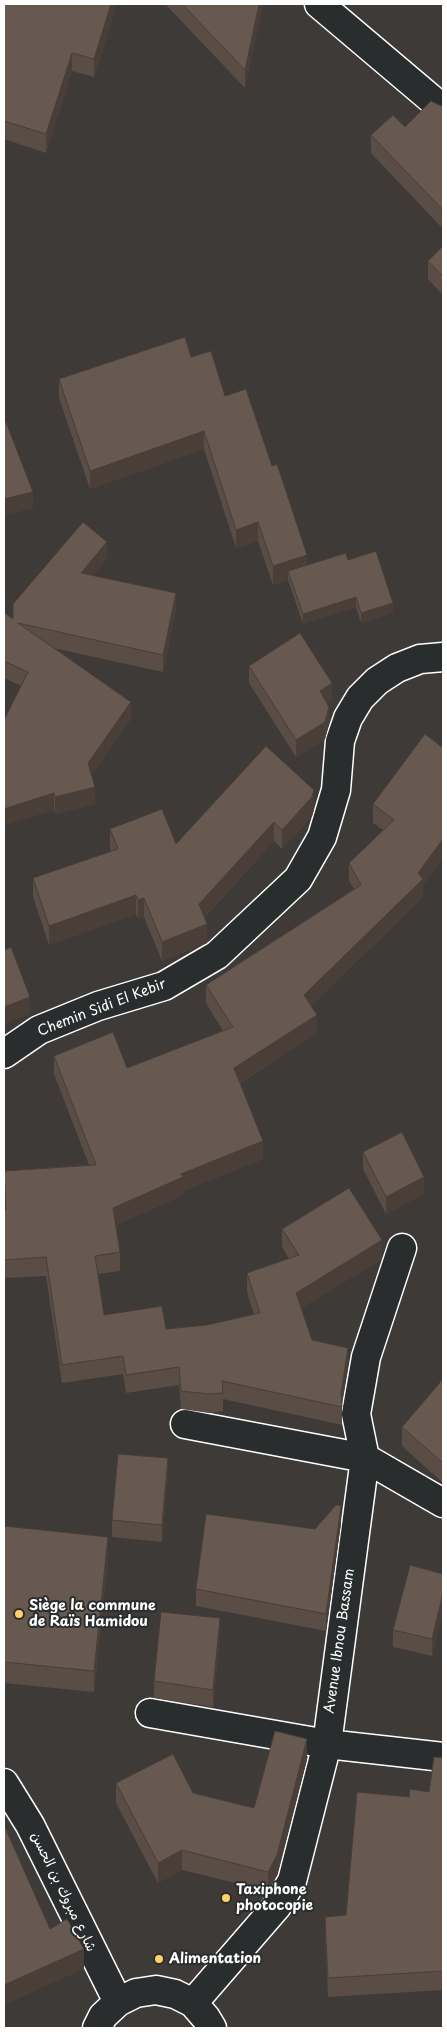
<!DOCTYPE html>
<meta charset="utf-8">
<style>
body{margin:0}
#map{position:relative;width:447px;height:2032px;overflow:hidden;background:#3d3a38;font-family:"Playpen Sans",sans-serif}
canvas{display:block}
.frame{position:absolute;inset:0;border:5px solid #fff;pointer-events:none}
</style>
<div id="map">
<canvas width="447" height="2032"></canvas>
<div class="frame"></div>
</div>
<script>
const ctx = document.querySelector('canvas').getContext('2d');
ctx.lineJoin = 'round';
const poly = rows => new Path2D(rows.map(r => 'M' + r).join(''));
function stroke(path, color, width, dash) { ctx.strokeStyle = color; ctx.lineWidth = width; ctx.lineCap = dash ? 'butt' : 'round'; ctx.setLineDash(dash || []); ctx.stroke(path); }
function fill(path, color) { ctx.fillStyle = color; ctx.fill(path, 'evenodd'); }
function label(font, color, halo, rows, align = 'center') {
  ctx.font = font + ' "Playpen Sans","Playpen Sans Arabic",sans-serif'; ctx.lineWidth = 4; ctx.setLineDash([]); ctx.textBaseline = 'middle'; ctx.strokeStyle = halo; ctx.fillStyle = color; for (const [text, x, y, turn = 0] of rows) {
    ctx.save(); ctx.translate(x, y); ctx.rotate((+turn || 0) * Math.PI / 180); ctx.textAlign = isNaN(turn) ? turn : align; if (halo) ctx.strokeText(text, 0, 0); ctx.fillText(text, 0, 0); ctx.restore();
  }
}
const minor = poly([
 [319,4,443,109],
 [4,1054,39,1030,98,1006,164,986,217,955,298,879,322,837,336,790,340,741,348,718,360,698,377,681,397,668,420,659,443,657],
 [185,1424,365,1458,443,1503],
 [150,1713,327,1744,443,1757],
 [4,1783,30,1825,118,2002],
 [193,2003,277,1906,292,1881,327,1744,365,1458,356,1414,366,1357,402,1248],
 [97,2028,103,2016,118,2002,136,1993,156,1990,175,1994,193,2003,206,2018,212,2028]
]);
const wall = poly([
 [4,4,117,4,94,77,72,71,46,153,4,139],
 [166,4,263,4,245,88,167,6],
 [441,106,443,106,443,229,371,153,371,135,405,127],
 [443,246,443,295,428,279,428,261],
 [191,357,225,396,272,466,307,565,348,560,393,613,361,623,356,607,303,624,288,580,273,585,258,541,236,548,204,449,90,489,59,398,59,379],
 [107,559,93,575,176,610,163,672,53,648,131,719,91,775,95,804,55,814,21,686,4,678,4,615,13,619],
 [249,666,332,701,327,703,329,724,325,739,296,757,249,683],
 [443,748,443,858,423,885,423,897,311,1006,317,1033,240,1083,263,1159,183,1191,183,1195,116,1225,120,1252,120,1271,98,1274,104,1315,166,1329,207,1325,254,1315,247,1292,247,1273,289,1259,282,1247,282,1229,382,1259,301,1308,312,1340,348,1367,342,1404,342,1425,223,1399,223,1411,209,1413,181,1409,179,1385,126,1393,123,1374,62,1383,46,1276,4,1278,4,1210,5,1210,4,1171,89,1165,54,1074,54,1056,127,1068,223,1031,206,1003,206,985,354,889,349,881,349,863,383,830,373,823,373,804],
 [314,809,312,816,282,849,274,841,205,917,207,943,162,961,144,917,138,919,136,914,49,945,33,897,33,878,111,851,110,848,110,829,176,844],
 [363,1152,424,1194,386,1214,363,1169],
 [443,1379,443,1483,402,1446,402,1427],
 [168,1476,162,1542,112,1537,112,1520],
 [341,1523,326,1631,196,1606,196,1589,315,1529],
 [4,1526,108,1558,94,1692,4,1683],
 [443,1574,443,1611,432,1656,393,1647,393,1630],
 [220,1635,213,1707,154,1698,154,1681],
 [443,1758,443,1992,443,1990,328,1997,325,1936,325,1917,346,1915,409,1797,429,1792],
 [307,1759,277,1875,268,1891,182,1870,158,1883,116,1803,116,1783,193,1793,254,1808]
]);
const shadedWall = poly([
 [111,4,117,4,94,77,94,59],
 [259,4,263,4,245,88,245,70],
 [72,53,72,71,46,153,46,134],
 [204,431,204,449,90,489,90,471],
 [33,492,33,508,4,516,4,499],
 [258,522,258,541,236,548,236,530],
 [107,542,107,559,81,589,81,573],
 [307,555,307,574,288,571,288,580,273,585,273,566],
 [176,593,176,610,163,672,163,655],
 [356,597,356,607,303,624,303,614],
 [393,603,393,613,361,623,361,613],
 [332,683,332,701,320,708,320,691],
 [131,702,131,719,88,780,88,763],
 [329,707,329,724,325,739,296,757,296,740],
 [95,787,95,804,55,814,55,797],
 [314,790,314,809,312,816,282,849,282,830],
 [54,793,54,810,4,826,4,809],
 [274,822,274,841,199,923,199,904],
 [443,839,443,858,423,885,423,897,304,1013,304,995,418,873],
 [4,874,5,874,5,891,4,891],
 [136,895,136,914,49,945,49,926],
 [144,898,144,917,138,919,138,900],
 [207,924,207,943,162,961,162,942],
 [30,997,30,1014,4,1024,4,1007],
 [317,1015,317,1033,234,1086,234,1068],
 [263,1141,263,1159,183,1191,183,1195,113,1226,113,1208,181,1174],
 [424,1177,424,1194,386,1214,386,1197],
 [382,1240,382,1259,296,1311,296,1293],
 [348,1348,348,1367,341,1407,341,1393],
 [168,1458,168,1476,162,1542,162,1525],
 [341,1506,341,1523,326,1631,326,1614],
 [108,1537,108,1558,94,1692,94,1671],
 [443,1593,443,1611,432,1656,432,1639],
 [220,1618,220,1635,213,1707,213,1690],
 [307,1739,307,1759,277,1875,268,1891,268,1872],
 [182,1850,182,1870,158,1883,158,1863],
 [84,1949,84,1969,4,2005,4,1985]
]);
const building = poly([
 [4,4,111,4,94,59,72,53,46,134,4,121,4,4],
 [182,4,259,4,245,70,182,4],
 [431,101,441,106,443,106,443,210,371,135,393,115,405,127,431,101],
 [443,246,443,276,428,261,443,246],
 [185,337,191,357,211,351,225,396,246,389,272,466,277,464,307,555,273,566,258,522,236,530,204,431,90,471,59,379,185,337],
 [6,422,33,492,4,499,4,423,6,422],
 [83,522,107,542,81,573,176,593,163,655,18,623,131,702,88,763,95,787,55,797,54,793,4,809,4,720,28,672,4,661,4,615,5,613,13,619,13,604,83,522],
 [376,551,393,603,361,613,356,597,303,614,288,571,346,553,348,560,376,551],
 [300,633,332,683,320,691,329,707,325,722,296,740,249,666,300,633],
 [425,734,443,748,443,839,418,873,423,879,304,995,317,1015,234,1068,263,1141,181,1174,183,1177,113,1208,120,1252,95,1256,104,1315,162,1306,166,1329,207,1325,260,1313,247,1273,299,1255,282,1229,349,1188,382,1240,296,1293,312,1340,348,1348,341,1393,342,1407,222,1381,223,1393,209,1394,181,1391,179,1367,126,1375,123,1356,62,1365,46,1257,4,1260,4,1210,6,1210,4,1171,96,1165,54,1056,113,1032,127,1068,233,1027,206,985,361,885,349,863,394,820,373,804,425,734],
 [266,746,314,790,312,797,282,830,274,822,199,904,207,924,162,942,144,898,138,900,136,895,49,926,33,878,118,849,110,829,162,809,176,844,266,746],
 [11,947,30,997,4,1007,4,950,11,947],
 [402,1132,424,1177,386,1197,363,1152,402,1132],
 [443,1379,443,1463,402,1427,443,1379],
 [118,1454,168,1458,162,1525,112,1520,118,1454],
 [336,1505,341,1506,326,1614,196,1589,206,1514,315,1529,336,1505],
 [4,1526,108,1537,94,1671,4,1662,4,1526],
 [410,1565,443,1574,443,1593,432,1639,393,1630,410,1565],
 [161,1612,220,1618,213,1690,154,1681,161,1612],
 [275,1731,307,1739,277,1855,268,1872,182,1850,158,1863,116,1783,173,1754,193,1793,254,1808,275,1731],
 [434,1757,443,1758,443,1973,443,1971,328,1978,325,1917,346,1915,357,1792,409,1797,410,1789,429,1792,434,1757],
 [4,1825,50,1929,67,1919,84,1949,4,1985,4,1825]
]);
const markers = [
 [19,1614,5,"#ffd166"],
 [226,1898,5,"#ffd166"],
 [159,1959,5,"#ffd166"]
];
const streetNames = [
 ["Chemin Sidi El Kebir",102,1008,-21],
 ["Avenue Ibnou Bassam",340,1641,-82],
 ["شارع مبروك بن الحسن",63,1892,64]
];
const poiNames = [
 ["Siège la commune",29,1606],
 ["de Raïs Hamidou",29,1622],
 ["Taxiphone",236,1890],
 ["photocopie",236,1906],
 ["Alimentation",169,1959]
];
stroke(minor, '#fff', 31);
stroke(minor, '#2a2d2e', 28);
fill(wall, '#594d45');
fill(shadedWall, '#493e38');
fill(building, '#685950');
stroke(building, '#493e38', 1);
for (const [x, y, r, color] of markers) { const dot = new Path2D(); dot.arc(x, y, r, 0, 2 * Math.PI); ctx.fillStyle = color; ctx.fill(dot); stroke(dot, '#2a2d2e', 2); }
label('14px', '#fff', '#2a2d2e', streetNames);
label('bold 14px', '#fff', '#2a2d2e', poiNames, 'left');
</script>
